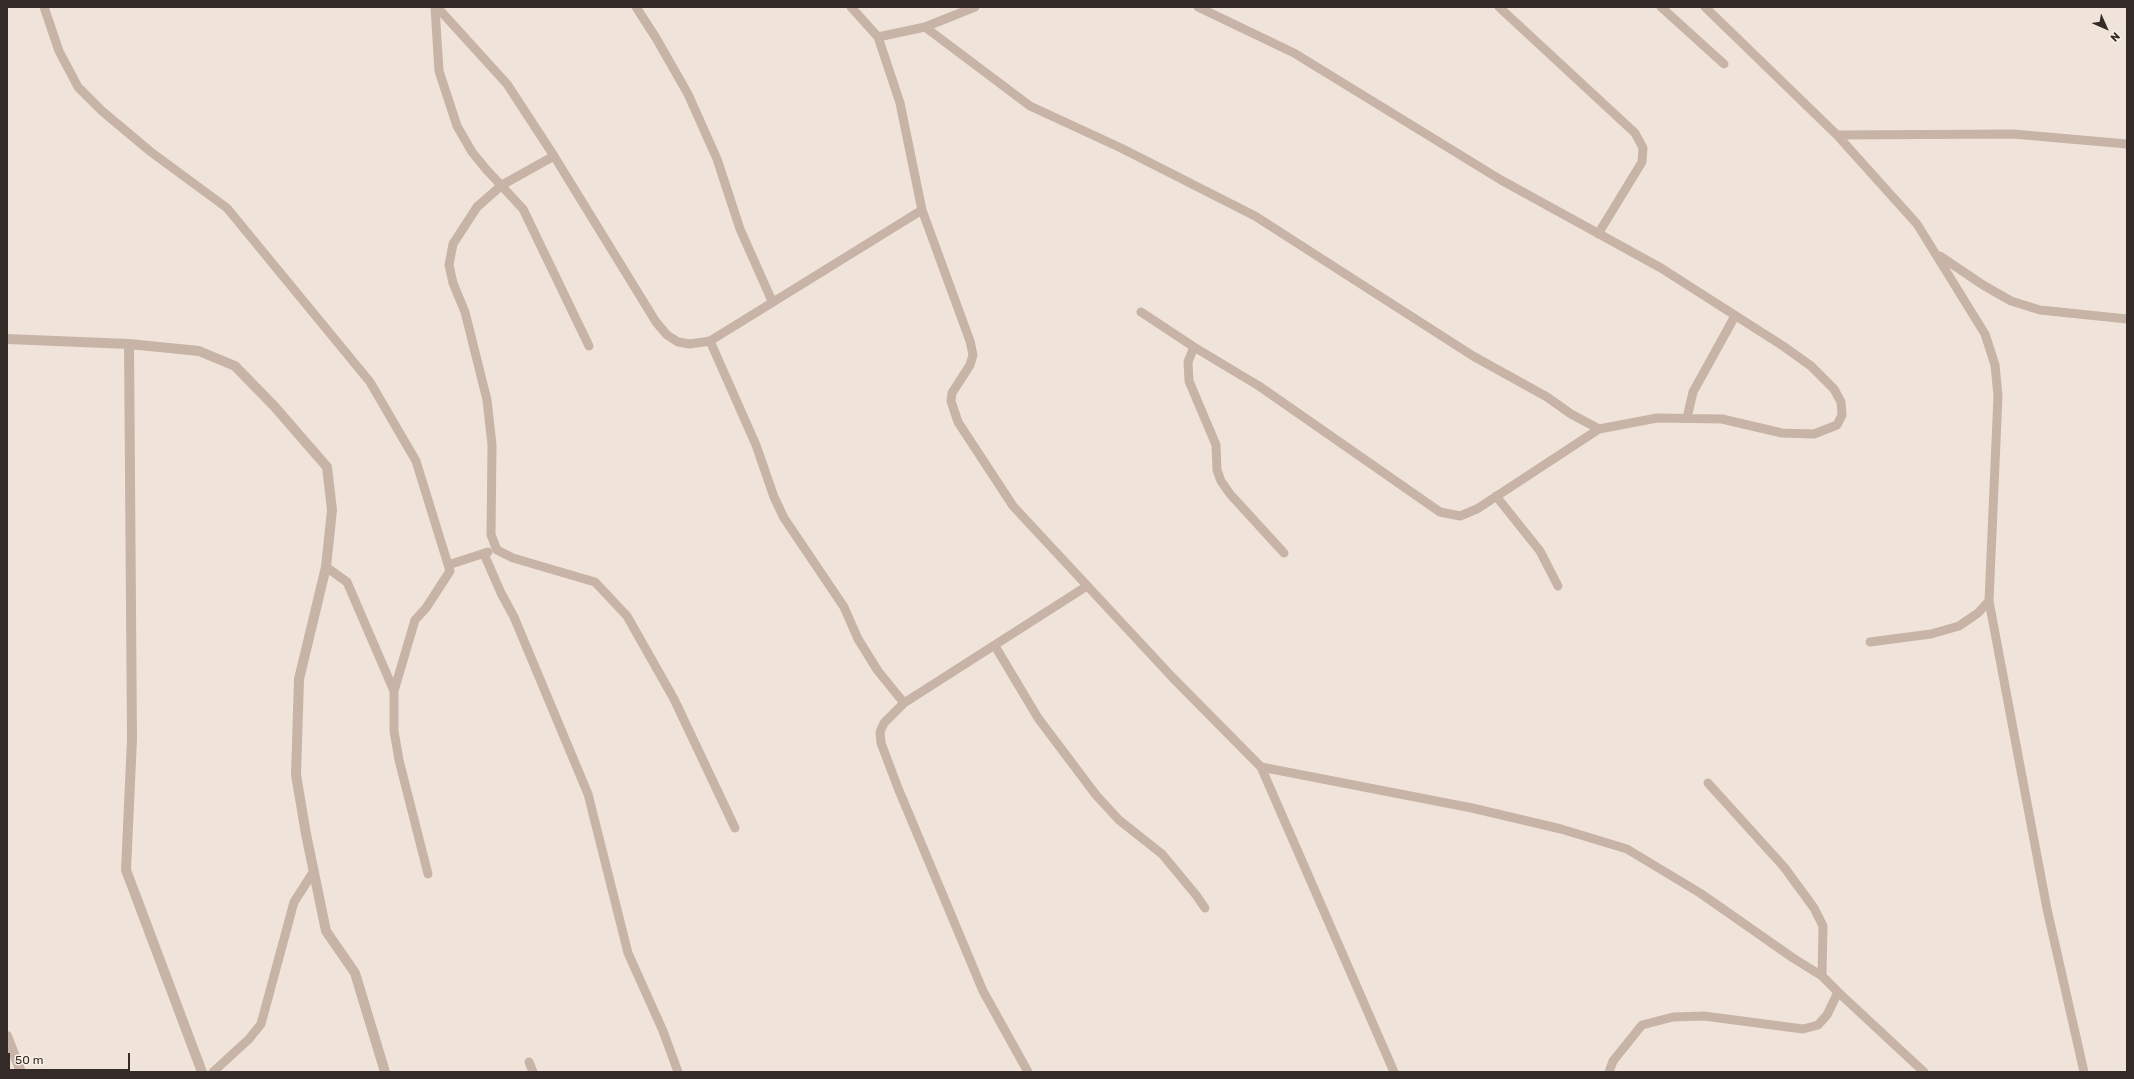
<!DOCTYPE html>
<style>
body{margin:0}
#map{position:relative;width:2134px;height:1079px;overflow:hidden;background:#f0e4da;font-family:Rubik,sans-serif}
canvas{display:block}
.frame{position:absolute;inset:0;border:8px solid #342a27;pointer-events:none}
.north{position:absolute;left:2086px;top:8px;width:40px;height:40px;-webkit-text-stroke:3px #f8efe6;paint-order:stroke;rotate:135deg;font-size:11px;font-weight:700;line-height:16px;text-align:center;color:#342a27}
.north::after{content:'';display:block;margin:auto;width:14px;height:18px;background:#342a27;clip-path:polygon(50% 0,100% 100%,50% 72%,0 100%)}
.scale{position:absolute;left:8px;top:1053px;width:122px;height:18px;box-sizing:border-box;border:2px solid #342a27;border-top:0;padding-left:5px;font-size:12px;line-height:14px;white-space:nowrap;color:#342a27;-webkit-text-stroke:3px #f8efe6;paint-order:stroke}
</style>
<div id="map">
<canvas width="2134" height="1079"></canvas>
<div class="frame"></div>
<div class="north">N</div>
<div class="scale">50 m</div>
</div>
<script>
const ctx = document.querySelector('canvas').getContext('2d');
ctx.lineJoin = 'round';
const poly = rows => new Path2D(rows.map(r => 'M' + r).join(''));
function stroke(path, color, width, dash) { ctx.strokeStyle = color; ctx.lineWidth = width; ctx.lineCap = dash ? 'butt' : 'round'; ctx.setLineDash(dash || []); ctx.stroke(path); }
const lane = poly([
 [44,7,59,51,78,87,102,111,151,152,227,208,370,382,416,461,450,571,426,608,415,620,394,691,394,731,399,760,428,874],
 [435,7,439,71,457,126,472,152,485,168,523,209,589,346],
 [437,7,507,84,554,156,656,322,667,335,678,342,690,344,710,341,922,210,970,341,973,355,970,365,952,393,951,401,958,422,1013,506,1173,678,1261,767,1394,1072],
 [636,7,656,38,688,94,717,159,740,229,772,301],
 [851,7,878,37,900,103,922,210],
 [1499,7,1635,133,1643,148,1642,162,1598,234],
 [1661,7,1724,64],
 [1705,7,1837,135,1917,224,1985,334,1995,365,1998,396,1989,601,1978,613,1959,626,1931,634,1870,642],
 [925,27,1030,106,1121,148,1255,216,1473,356,1547,397,1571,414,1599,429],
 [878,37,925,27,975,7],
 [1837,135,2013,134,2127,144],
 [554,156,502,185,477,207,453,244,449,265,453,283,465,312,487,400,492,445,491,535,497,550,513,558,595,582,627,616,674,699,735,828],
 [1940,256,1983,285,2011,301,2040,310,2127,319],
 [1141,312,1194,347,1259,386,1440,512,1460,516,1477,509,1599,429,1657,418,1722,419,1782,433,1814,434,1837,425,1842,415,1841,402,1834,389,1811,366,1783,346,1661,268,1501,180,1294,53,1198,7],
 [710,341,756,445,774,497,784,518,844,607,858,639,878,671,904,703],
 [1194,347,1188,362,1189,381,1216,445,1217,470,1221,481,1230,494,1284,553],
 [1687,418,1693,392,1735,316],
 [1496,496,1540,551,1558,586],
 [484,554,501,593,514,617,588,794,628,953,663,1031,678,1072],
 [448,565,488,552],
 [326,567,347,582,394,691],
 [1989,601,2047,909,2084,1072],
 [995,646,1038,718,1096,795,1119,820,1162,854,1196,895,1205,908],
 [1261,767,1472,808,1561,829,1627,849,1700,893,1793,958,1822,976,1838,992,1827,1015,1818,1025,1803,1029,1704,1016,1673,1017,1642,1025,1613,1061,1609,1072],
 [1708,783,1784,867,1814,908,1823,926,1822,976],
 [1838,992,1924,1072],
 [529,1062,533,1072],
 [213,1072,249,1039,261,1024,294,902,314,871],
 [1028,1072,983,991,898,788,881,743,880,732,884,723,904,703,1087,586]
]);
const street = poly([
 [7,339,129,344,199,351,235,366,274,406,327,467,332,510,326,567,299,679,296,775,306,834,326,931,355,973,385,1072],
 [129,344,132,739,126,870,202,1072],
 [7,1036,21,1072]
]);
stroke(lane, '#c7b4a7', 9);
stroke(street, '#c7b4a7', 10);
</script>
